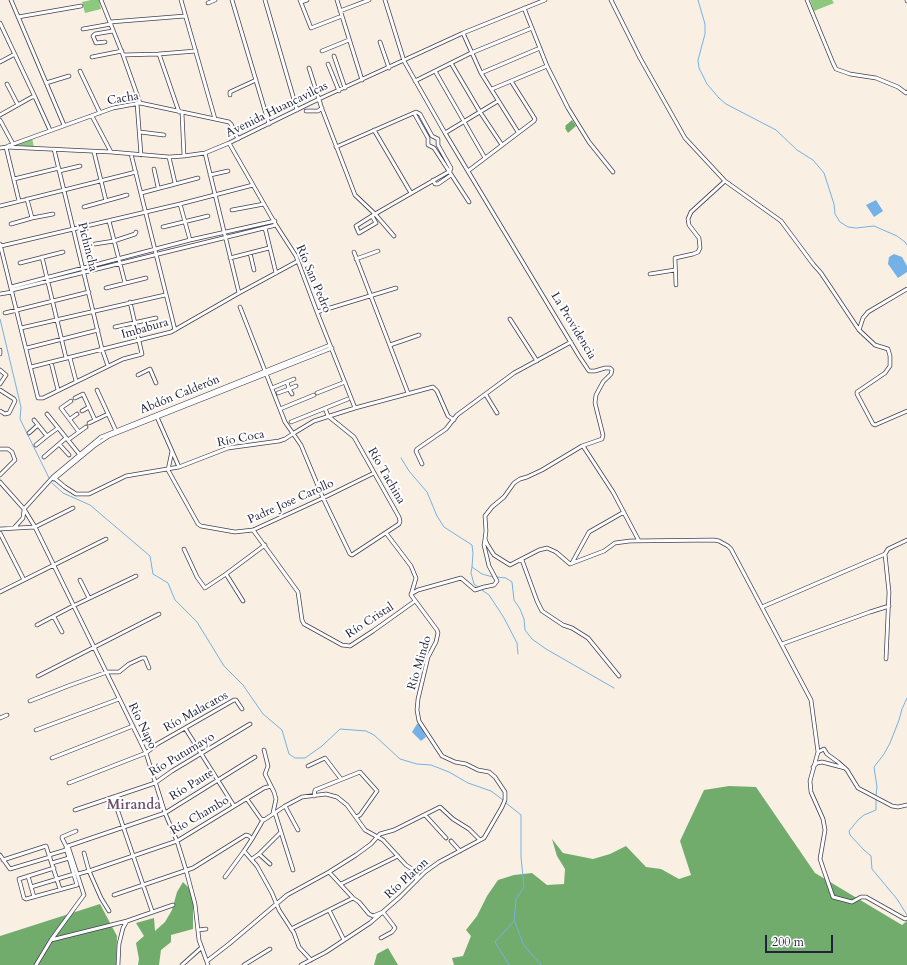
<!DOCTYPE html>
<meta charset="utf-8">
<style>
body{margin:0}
#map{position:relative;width:907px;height:965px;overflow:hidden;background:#f9f0e3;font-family:Cardo,serif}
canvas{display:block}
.scale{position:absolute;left:765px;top:935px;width:68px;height:18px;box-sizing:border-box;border:2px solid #22223b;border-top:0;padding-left:5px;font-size:12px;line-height:14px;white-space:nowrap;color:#22223b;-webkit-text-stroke:3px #fff;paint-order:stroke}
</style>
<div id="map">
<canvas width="907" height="965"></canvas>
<div class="scale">200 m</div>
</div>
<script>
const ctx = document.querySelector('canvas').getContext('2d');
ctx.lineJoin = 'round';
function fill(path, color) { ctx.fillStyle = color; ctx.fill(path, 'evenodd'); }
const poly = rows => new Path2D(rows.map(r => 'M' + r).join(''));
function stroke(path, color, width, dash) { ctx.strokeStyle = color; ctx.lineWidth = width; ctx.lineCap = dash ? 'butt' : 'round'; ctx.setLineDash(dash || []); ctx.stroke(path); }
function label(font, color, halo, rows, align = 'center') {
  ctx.font = font + ' Cardo,serif'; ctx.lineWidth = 4; ctx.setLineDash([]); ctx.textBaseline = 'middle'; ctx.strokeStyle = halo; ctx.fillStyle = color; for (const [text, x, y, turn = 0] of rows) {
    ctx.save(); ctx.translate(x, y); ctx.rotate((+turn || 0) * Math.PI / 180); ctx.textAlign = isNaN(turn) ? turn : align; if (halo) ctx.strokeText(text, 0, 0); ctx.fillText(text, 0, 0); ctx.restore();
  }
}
const green = poly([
 [91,0,99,0,101,9,85,13,82,2],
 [810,0,832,0,834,3,814,11],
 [32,138,34,147,16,145]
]);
const forest = poly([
 [572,120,576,126,568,133,565,128,566,127,565,126],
 [729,786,756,787,815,873,902,925,907,921,907,965,454,965,452,958,463,956,471,936,466,930,477,916,487,896,498,880,514,875,532,873,547,885,564,884,565,869,557,856,552,839,563,853,593,859,610,854,626,846,646,867,661,869,679,879,691,875,680,841,704,790],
 [183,882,193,892,193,929,171,935,171,942,161,950,159,965,138,965,139,959,136,943,144,936,136,923,154,918,155,931,165,922,172,910,177,892],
 [100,904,117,936,116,965,0,965,0,936],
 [388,948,398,965,374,965,377,954]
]);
const water = poly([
 [876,200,883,211,874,217,866,205],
 [894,254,902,257,907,266,907,272,898,278,888,264,889,257],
 [417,724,420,724,426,737,421,741,412,732]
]);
const stream = poly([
 [698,0,705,24,705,34,698,60,699,68,707,84,719,98,726,104,776,130,797,150,813,160,824,173,834,204,835,214,840,222,848,227,856,228,874,226,897,236,905,242,907,245],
 [0,319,21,407,20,419,49,478],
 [401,458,409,471,427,492,437,516,444,527,472,545,473,553,472,567,482,574,493,577],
 [52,483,63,493,90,505,150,556,153,574,168,583,175,600,197,622,224,666,243,685,263,714,282,730,289,754,295,758,305,758,322,746,340,729,366,731,374,735,400,759,417,764,431,765,449,772,468,783,491,791,503,800],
 [472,567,471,573,474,584,478,587],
 [497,577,506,578,512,582,514,600,520,609,524,619,525,630,532,639,546,649,614,688],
 [482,590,489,595,495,604,504,618,517,643,518,654],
 [876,795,877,787,874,767,884,754,890,743,899,720,902,709,907,698],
 [876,800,876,810,864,815,858,820,849,831,850,835,864,850,871,856,872,869,897,899,907,915],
 [506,803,521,815,521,857,524,887,516,899,514,921,495,942,509,965],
 [515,922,523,944,541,965]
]);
const minor = poly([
 [11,0,64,125],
 [101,0,123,55,140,103],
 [181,0,215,119],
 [232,0,269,124],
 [265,0,297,110],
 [300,0,311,28,342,16],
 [337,0,362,80],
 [385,0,404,61,445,133,579,356,589,371,595,371,605,368,610,368,612,370,611,374,603,382,596,395,595,403,603,435,602,439,582,446,542,470,527,477,520,479,514,483,504,497,492,507,485,516,486,531,485,539,487,544,494,555,510,565,539,550,547,548,556,552,570,564,604,551,615,543,630,541,714,540,719,541,728,546,731,549,811,700,818,752,810,781,811,792,823,819,825,830,820,859,833,897,852,902,861,897,866,897,905,919,907,918],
 [611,0,640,58,685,138,725,181,781,221,813,264,821,273,859,330,875,345,888,349,890,356,890,366,885,373,857,392,857,394,873,424,875,425,907,411],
 [807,0,833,63,836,69,850,74,876,78,898,87,906,93,907,92],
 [907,0,907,1],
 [301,2,307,0],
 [208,3,215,0],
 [524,8,547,66,568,108,589,142,613,172],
 [340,11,369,0],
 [18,17,81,6],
 [110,22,185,16],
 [0,23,35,97],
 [83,29,111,24],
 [463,33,481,73,518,132],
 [105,42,96,43,93,36,95,34,113,31],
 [380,42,389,68],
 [322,51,349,40],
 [159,54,179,112],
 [123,55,159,54,196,51],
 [334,56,345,88],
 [92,57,122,51],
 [0,62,15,54],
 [451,63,480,112,502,145],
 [328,64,339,91],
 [309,68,322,109,355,195,375,214,394,236],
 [80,71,100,113],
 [435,71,485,158],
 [481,73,540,48],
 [415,81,471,53,532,28],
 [46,83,69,76],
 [7,84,18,105],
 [492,89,547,66],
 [230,95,230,92,256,80],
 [137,103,141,155],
 [306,111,318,111,322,108],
 [182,113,184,156],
 [414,113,428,138,428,145,434,148,469,202],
 [0,115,32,97,35,97,50,130],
 [92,116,111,152],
 [0,120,13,144],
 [374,130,411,193],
 [140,132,164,135],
 [445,133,498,101],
 [229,143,276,225,296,256,317,312,355,408],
 [8,146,113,108,140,103,229,122,231,124,238,139],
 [6,147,19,201],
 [336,147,416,112,420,114,432,136,438,139,438,145,451,168,450,171],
 [0,148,6,147,111,152,169,157,184,156,205,153,229,143,319,99,463,33,545,0],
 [54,149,102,349,108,366],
 [94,152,106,201],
 [205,153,239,293],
 [131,154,175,330],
 [169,157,175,183],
 [154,169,158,187],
 [59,171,80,166],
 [468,171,534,121,535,119,511,81],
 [210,175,228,171],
 [14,179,59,168],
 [433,180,435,184,438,184,451,175],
 [141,193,198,178],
 [27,199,32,218],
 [180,204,190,240],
 [0,206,136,172],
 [84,207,127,195],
 [232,210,264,204],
 [372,216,376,223,359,233,356,226,375,214,450,171],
 [109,221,125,283],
 [11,224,32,218,53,214],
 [163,227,208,216],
 [265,228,276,273],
 [0,244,38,398,43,398,123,359,142,354,130,302],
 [95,244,114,241,135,234,136,232],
 [1,246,180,204,253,185],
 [354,252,408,393],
 [250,253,254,270],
 [42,257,66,358],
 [230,258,269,248],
 [356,259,378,251],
 [20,263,63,252],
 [650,274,675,270],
 [676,285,675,258,693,254,698,252,700,248,699,238,689,225,688,219,691,212,725,181],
 [11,287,190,240,275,221],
 [106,288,146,278],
 [12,290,276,225],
 [0,294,12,292],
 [240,307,285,422,301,445,323,498,350,554,352,555,399,524,400,521,399,517,354,437,328,416,325,408],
 [317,312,396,288],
 [5,313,89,292],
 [510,319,537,361],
 [115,327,156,318],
 [21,328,165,295],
 [859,330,863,318,868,312,907,289],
 [390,345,419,335],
 [27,348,98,330],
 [0,350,0,354],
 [70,358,76,381],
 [51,362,58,390],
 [31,367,171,332,239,293,298,261],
 [0,370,6,375,0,384],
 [138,375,150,369,156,383],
 [272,388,294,379],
 [0,390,14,399,15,401,9,413,5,414,0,411],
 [97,390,116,431],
 [278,393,289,389,287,382],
 [317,393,345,382],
 [292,394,289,389,296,386],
 [486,395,497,413],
 [75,398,83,394,95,420],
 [280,409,314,395],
 [82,411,89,407],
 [47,414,80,455],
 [157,417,179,467],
 [70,419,77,414],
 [34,420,47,436,58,428],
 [291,422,348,399],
 [89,423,108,414],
 [79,432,86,427],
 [29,433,38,425],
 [68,440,79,432,61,408,71,401],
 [59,444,69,455],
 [36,445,47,436],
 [583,446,613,492,639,541],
 [0,449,8,449,12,452,15,460,0,475],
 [172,451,168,470,198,524,201,526,235,532,253,530,323,498,374,473],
 [44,457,66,438],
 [422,464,416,451,417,449,446,429,457,415,514,373,571,342],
 [53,477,65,487,76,494,89,494,126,476,179,467,228,448,279,441,285,439,294,433,314,421,355,408,433,387,437,391,448,416,454,420],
 [54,479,94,446,109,436,332,348],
 [0,482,24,509,35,527,146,753,165,813,177,841,186,870,195,904,199,940,208,965],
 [24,509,53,477,101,437,330,345],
 [14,528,23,518,24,510],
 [0,529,35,527,73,508],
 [253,530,298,592,302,620,304,624,342,645,350,646,373,631,415,601],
 [0,533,24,580],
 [184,549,197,577,205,588,226,574],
 [885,554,889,592,886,659],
 [522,560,537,601,542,611,563,625,572,628,588,638,619,676],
 [572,563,589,532,624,512],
 [80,580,89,598],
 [0,592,106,539],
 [411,594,418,590,461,578,475,590,484,587,494,585,497,581,489,566,484,545,485,539],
 [243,601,226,574,265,545],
 [762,607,885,554,888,549,907,540],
 [54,617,62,632],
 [37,625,73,606,136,576],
 [782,644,870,612,889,606],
 [38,676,159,614],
 [30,701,68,686,107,672,119,672,129,664,142,658,145,658,149,668],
 [0,718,7,715],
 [185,728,234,806],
 [36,730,119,699],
 [264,750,268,766,265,774,274,792,276,799,273,813],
 [818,752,824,749,827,754,838,762,847,770,858,788,892,806,898,807,907,805],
 [52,758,133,726],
 [308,766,325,758,341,779],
 [813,767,817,763,822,762,845,768],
 [69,783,146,753,157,744,234,700,236,700,242,709],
 [314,796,315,790,360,772,377,791,360,815,356,817],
 [113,797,152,911],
 [247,799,261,819,264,820,285,806,302,797,326,794,337,797,347,805,365,830,383,840,406,865,418,873,416,881],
 [285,806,298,830],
 [75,810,155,783,172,771,250,724],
 [275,813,293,870],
 [425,815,446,838],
 [252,839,263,820],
 [451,841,460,851],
 [66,846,62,838,62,837,76,831],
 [68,846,165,813,255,757],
 [84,853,89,871,177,841,264,788,271,786],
 [259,854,270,864],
 [0,855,10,869,50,857],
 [49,855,66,850],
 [252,859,259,854,281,832],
 [3,860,46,846,60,889],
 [52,863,69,858],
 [54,868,19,879,24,898,26,899,77,885,66,848,68,846],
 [329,872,353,898,359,902,369,914,373,916,383,912,393,925,395,928,392,932,381,938],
 [78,874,89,871,101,898,109,911],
 [28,876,34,897],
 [225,877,244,851],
 [341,884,398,856],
 [31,887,74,874],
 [114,895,193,868,246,835,249,836,252,839,244,851,257,866,272,893,279,910,294,933,299,947,311,960],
 [329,910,344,940],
 [291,929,353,898],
 [198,930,206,929],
 [51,940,127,921],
 [207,961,229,944,287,895,329,872,356,855,371,844,380,834,394,830,440,807,453,819,469,829,480,840],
 [36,965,51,940,84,895,68,846],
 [118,965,119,944,123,928,127,921,173,905],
 [182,965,201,948],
 [244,965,270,949],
 [301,965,326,952,370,923,400,897,425,872,439,862,484,838,502,807,505,800,505,792,495,777,489,772,478,770,466,764,455,762,442,756,419,721,417,710,418,699,428,657,436,642,438,633,437,630,411,595,416,578,411,566,386,533]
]);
const streetNames = [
 ["Cacha",123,99,-9],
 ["Avenida Huancavilcas",277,110,-26],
 ["Pichincha",87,247,76],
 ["Río San Pedro",313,279,67],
 ["La Providencia",573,326,59],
 ["Imbabura",145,329,-16],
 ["Abdón Calderón",180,395,-22],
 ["Río Coca",241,439,-11],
 ["Río Tachina",386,476,60],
 ["Padre Jose Carollo",291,502,-24],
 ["Río Cristal",370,621,-33],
 ["Río Mindo",420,663,-73],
 ["Río Malacatos",196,712,-29],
 ["Río Napo",142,726,64],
 ["Río Putumayo",182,755,-31],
 ["Río Paute",192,785,-32],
 ["Río Chambo",200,816,-30],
 ["Río Platon",407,879,-42]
];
const quarterNames = [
 ["Miranda",134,806]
];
fill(green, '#8cc87e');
fill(forest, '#71ac6d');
fill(water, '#73b1e6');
stroke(stream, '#73b1e6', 1);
stroke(minor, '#424154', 4.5);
stroke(minor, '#fff', 3);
label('12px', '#22223b', '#fff', streetNames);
label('bold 14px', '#6c516d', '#fff', quarterNames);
</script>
